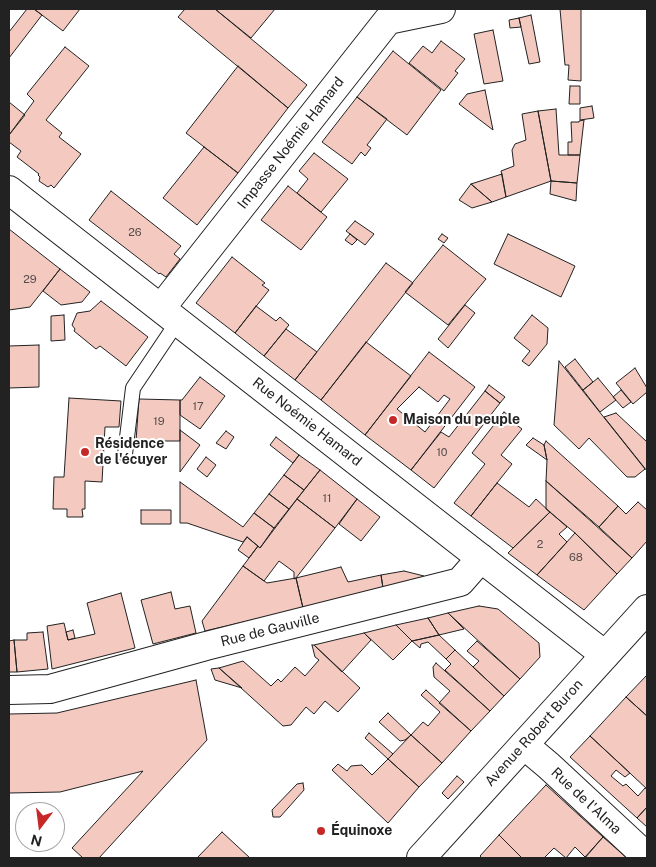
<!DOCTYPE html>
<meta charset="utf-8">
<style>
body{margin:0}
#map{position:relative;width:656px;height:867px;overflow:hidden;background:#fff;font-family:"Public Sans",sans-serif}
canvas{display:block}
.frame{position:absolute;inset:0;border:10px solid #222;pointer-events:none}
.north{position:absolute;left:15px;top:802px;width:50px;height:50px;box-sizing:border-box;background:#fff;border:1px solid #a7a7a7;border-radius:50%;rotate:195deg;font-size:14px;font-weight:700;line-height:20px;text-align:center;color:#222}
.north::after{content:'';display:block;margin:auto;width:18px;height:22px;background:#c62828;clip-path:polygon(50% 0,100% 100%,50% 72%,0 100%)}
</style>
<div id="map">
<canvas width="656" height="867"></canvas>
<div class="frame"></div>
<div class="north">N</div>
</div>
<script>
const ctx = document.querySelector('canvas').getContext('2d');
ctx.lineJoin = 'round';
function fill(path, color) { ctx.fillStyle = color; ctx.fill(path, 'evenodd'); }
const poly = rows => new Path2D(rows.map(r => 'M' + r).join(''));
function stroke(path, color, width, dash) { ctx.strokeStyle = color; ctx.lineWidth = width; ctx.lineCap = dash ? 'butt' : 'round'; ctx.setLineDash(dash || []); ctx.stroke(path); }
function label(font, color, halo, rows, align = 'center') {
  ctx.font = font + ' "Public Sans",sans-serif'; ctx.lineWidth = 4; ctx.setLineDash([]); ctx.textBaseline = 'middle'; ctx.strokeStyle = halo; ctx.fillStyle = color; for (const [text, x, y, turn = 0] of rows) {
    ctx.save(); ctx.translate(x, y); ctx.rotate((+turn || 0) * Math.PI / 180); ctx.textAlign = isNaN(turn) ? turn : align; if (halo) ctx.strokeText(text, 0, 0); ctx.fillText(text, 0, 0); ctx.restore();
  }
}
const building = poly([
 [27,9,34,9,42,15,9,58,9,32,27,9],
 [34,9,80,9,63,31,34,9],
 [185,9,215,9,307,85,288,108,178,17,185,9],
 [215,9,275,9,251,38,215,9],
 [560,9,581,9,581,81,568,80,569,65,565,65,560,9],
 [531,15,540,62,529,64,519,18,531,15],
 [519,18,521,27,510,28,509,20,519,18],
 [493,30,503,81,484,84,474,34,493,30],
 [441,41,465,59,455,71,458,73,444,91,409,63,423,46,432,53,441,41],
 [65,47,89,66,46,120,62,133,59,137,81,154,54,188,51,185,48,187,39,181,40,177,38,175,39,174,17,157,21,151,9,142,9,135,34,101,27,94,65,47],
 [393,51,441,90,407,135,357,97,393,51],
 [238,66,288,108,238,173,186,133,238,66],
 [570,86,580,86,580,104,569,104,570,86],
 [485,90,493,130,459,104,467,94,485,90],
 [357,97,387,119,367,145,371,148,365,156,361,152,352,164,322,142,357,97],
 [9,102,25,115,9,135,9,102],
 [592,106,594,118,580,120,580,108,592,106],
 [556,109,559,155,580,155,577,183,551,181,538,111,556,109],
 [538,111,551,181,506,197,501,171,514,166,512,150,515,144,526,140,522,114,538,111],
 [584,120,580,155,568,155,568,142,572,142,571,122,579,122,579,121,584,120],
 [204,147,238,173,197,225,163,198,204,147],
 [314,153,348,179,321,212,297,193,308,179,299,171,314,153],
 [502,174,506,197,492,202,471,184,502,174],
 [551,181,577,183,576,201,550,194,551,181],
 [471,184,492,202,472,208,459,200,471,184],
 [288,186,327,217,301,250,261,220,288,186],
 [111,191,181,246,174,254,180,259,166,277,160,273,159,274,89,220,111,191],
 [355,221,374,234,365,245,346,231,355,221],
 [9,229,60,269,30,307,9,310,9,229],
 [350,234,357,240,352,245,345,240,350,234],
 [442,234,448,238,444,243,438,239,442,234],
 [508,234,575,266,561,297,494,264,508,234],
 [443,245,486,279,448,325,405,292,443,245],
 [232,257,265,283,262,285,269,290,235,333,196,303,232,257],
 [386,263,413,283,321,400,295,380,386,263],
 [60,269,90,292,82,302,61,305,43,291,60,269],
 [101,301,148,337,126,366,100,346,96,349,74,331,75,329,72,325,77,313,90,311,101,301],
 [465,305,475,313,448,348,438,339,465,305],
 [256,306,276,321,280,317,289,325,264,356,235,333,256,306],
 [64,315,65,340,51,341,51,316,64,315],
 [532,315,548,328,547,344,529,366,522,361,530,351,514,338,532,315],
 [286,329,317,352,295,380,264,356,286,329],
 [366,342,411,376,365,435,321,400,366,342],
 [39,345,39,387,9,388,9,346,39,345],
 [429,352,475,387,411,470,365,435,429,352],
 [419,387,438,402,444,395,450,399,425,432,397,409,419,387],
 [575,359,593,382,583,390,565,367,575,359],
 [559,361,645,469,635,477,627,477,589,438,579,449,554,425,559,361],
 [635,368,647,388,647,392,633,404,616,383,635,368],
 [200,377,225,396,200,429,180,415,180,400,182,400,200,377],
 [598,378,616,400,600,412,583,390,598,378],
 [489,385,505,397,500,403,485,391,489,385],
 [621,390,631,402,623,408,613,397,621,390],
 [485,391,500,403,434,488,411,470,441,432,449,437,485,391],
 [69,398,121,401,119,427,105,427,102,482,85,481,85,509,82,509,83,517,67,517,67,509,53,509,54,477,64,477,69,398],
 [139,399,180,400,180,441,136,441,139,399],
 [504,412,516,421,514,423,522,429,501,455,512,464,471,516,454,503,485,464,472,453,504,412],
 [616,413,647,442,647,471,604,417,616,413],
 [180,430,200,445,180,472,180,430],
 [226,431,234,437,226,449,216,443,226,431],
 [276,437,299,455,293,463,270,445,276,437],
 [533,438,544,445,547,460,526,445,533,438],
 [546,441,618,506,599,527,546,481,547,460,544,445,546,441],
 [299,455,320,470,304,490,284,475,299,455],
 [206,457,216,465,207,477,197,469,206,457],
 [320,470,357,499,335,528,297,499,320,470],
 [284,475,304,490,289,509,269,494,284,475],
 [546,481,632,558,617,574,575,533,546,509,546,481],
 [180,482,243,527,254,513,274,528,260,548,247,537,243,542,187,523,180,523,180,482],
 [497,483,529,507,536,499,550,512,513,548,471,516,497,483],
 [269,494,289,509,274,528,254,513,269,494],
 [297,499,335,528,296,578,294,579,294,572,279,561,264,581,243,566,258,546,260,548,297,499],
 [357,499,380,517,361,541,339,524,357,499],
 [638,502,647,510,647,541,632,558,599,527,618,506,626,514,638,502],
 [141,510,171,510,171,524,141,524,141,510],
 [550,512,567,527,559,534,567,542,537,575,508,553,550,512],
 [575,533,617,574,584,610,537,575,575,533],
 [247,537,258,546,249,558,238,550,247,537],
 [243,566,267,583,296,578,303,608,205,631,202,621,243,566],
 [341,567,348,582,381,575,383,588,303,608,296,578,341,567],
 [404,571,424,576,423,579,383,588,381,575,404,571],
 [171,592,175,609,190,606,196,633,153,644,141,600,171,592],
 [121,593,135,648,52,669,47,626,64,623,68,640,95,634,87,603,121,593],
 [479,606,498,609,539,643,540,657,520,679,448,613,479,606],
 [448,613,464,629,439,635,428,618,448,613],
 [428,618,439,635,412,641,396,625,428,618],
 [396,625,412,641,393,660,364,633,396,625],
 [73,630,75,638,68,640,66,632,73,630],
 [43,632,48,669,17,672,14,640,27,640,27,633,43,632],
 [364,633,371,640,342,672,314,645,364,633],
 [439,635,455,650,446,659,428,642,421,644,420,648,412,641,439,635],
 [14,640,17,672,9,672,9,641,14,640],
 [477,641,520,679,504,696,473,667,479,661,467,651,477,641],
 [312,645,314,645,360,688,338,712,325,701,314,714,306,707,291,725,283,726,219,668,243,661,271,686,278,679,281,682,295,667,305,676,319,660,315,657,312,645],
 [455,650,504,696,490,711,445,670,451,664,446,659,455,650],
 [436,663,490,711,471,731,439,703,450,691,434,677,433,667,436,663],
 [219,668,242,688,215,680,211,669,219,668],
 [647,675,647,716,626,697,647,675],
 [196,680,207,740,99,858,83,858,72,848,143,771,60,792,9,793,9,714,57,713,196,680],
 [426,690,471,731,442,763,411,735,423,722,428,726,440,712,421,695,426,690],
 [626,697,647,716,647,789,590,736,626,697],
 [388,713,411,735,405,740,400,741,379,722,388,713],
 [369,733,393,754,388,759,365,738,369,733],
 [411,735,442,763,419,787,388,759,411,735],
 [590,736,630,773,625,777,616,770,611,776,623,786,626,784,638,796,645,788,647,789,647,807,637,818,570,757,590,736],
 [388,759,419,787,388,823,332,770,338,764,347,771,351,766,362,765,372,775,388,759],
 [457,776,464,782,448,799,442,793,457,776],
 [303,783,304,790,280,817,273,817,272,810,297,784,303,783],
 [546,785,603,837,585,857,575,847,566,858,554,848,544,858,522,858,499,835,546,785],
 [647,807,647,827,637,818,647,807],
 [222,832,250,858,197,858,222,832],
 [499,835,522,858,482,858,480,856,499,835],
 [603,837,627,858,585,858,603,837]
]);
const lane = poly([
 [125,454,133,388,178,321]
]);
const street = poly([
 [9,190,605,655],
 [161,308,388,20,441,9],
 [9,690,50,689,206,646,460,582,481,558],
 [524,745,549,766,647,857]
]);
const secondary = poly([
 [421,858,647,609]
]);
const markers = [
 [393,420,5,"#c62828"],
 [85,452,5,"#c62828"],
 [321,831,5,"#c62828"]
];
const numberNames = [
 ["26",135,233],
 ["29",30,280],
 ["17",198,407],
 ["19",159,422],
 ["10",442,453],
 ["11",327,499],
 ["2",540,545],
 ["68",576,558]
];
const streetNames = [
 ["Impasse Noémie Hamard",291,143,-52],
 ["Rue Noémie Hamard",307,422,38],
 ["Rue de Gauville",270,630,-14],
 ["Avenue Robert Buron",534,733,-48],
 ["Rue de l'Alma",586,801,43]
];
const poiNames = [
 ["Maison du peuple",403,420],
 ["Résidence",95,444],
 ["de l'écuyer",95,460],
 ["Équinoxe",331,831]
];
fill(building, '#f3c9c0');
stroke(building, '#222', 1);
stroke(lane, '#222', 16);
stroke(street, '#222', 30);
stroke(secondary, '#222', 30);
stroke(lane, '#fff', 14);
stroke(street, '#fff', 28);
stroke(secondary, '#fff', 28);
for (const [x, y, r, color] of markers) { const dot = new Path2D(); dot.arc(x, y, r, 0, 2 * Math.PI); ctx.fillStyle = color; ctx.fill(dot); stroke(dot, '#fff', 2); }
label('11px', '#564c4a', null, numberNames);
label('14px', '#222', '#fff', streetNames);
label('bold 14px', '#222', '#fff', poiNames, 'left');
</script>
